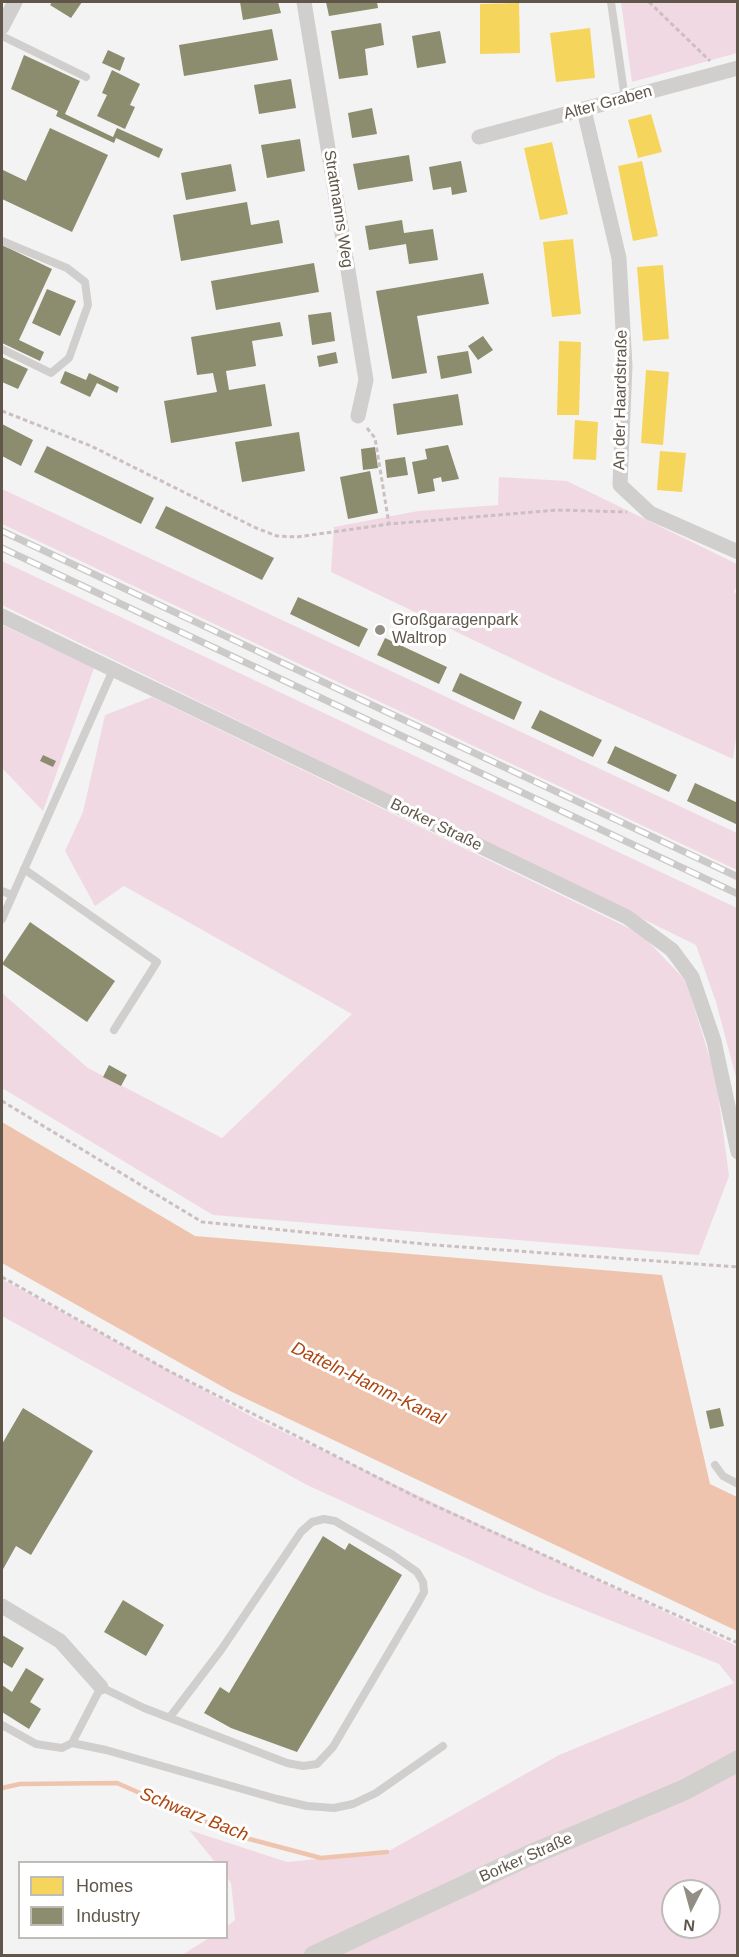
<!DOCTYPE html>
<meta charset="utf-8">
<style>
body{margin:0}
#map{position:relative;width:739px;height:1957px;overflow:hidden;background:#f3f3f3;font-family:Helvetica,sans-serif}
canvas{display:block}
.frame{position:absolute;inset:0;border:3px solid #60574a;pointer-events:none}
.legend{position:absolute;left:18px;top:1861px;width:210px;height:78px;box-sizing:border-box;background:#fff;border:2px solid #bfbcb7;margin:0;padding:8px 10px;list-style:none;font-size:18px;color:#60574a}
.legend li{display:flex;align-items:center;gap:12px;height:30px}
.legend b{width:30px;border:2px solid #bfbcb7}
.north{position:absolute;left:661px;top:1879px;width:60px;height:60px;box-sizing:border-box;background:#fff;border:2px solid #bfbcb7;border-radius:50%;rotate:186deg;font-size:16px;font-weight:700;line-height:24px;text-align:center;color:#60574a}
.north::after{content:'';display:block;margin:auto;width:21px;height:27px;background:#938e85;clip-path:polygon(50% 0,100% 100%,50% 72%,0 100%)}
</style>
<div id="map">
<canvas width="739" height="1957"></canvas>
<div class="frame"></div>
<ul class="legend">
<li><b style="height:16px;background:#f6d55c"></b>Homes</li>
<li><b style="height:16px;background:#8c8c6e"></b>Industry</li>
</ul>
<div class="north">N</div>
</div>
<script>
const ctx = document.querySelector('canvas').getContext('2d');
ctx.lineJoin = 'round';
function fill(path, color) { ctx.fillStyle = color; ctx.fill(path, 'evenodd'); }
const poly = rows => new Path2D(rows.map(r => 'M' + r).join(''));
function stroke(path, color, width, dash) { ctx.strokeStyle = color; ctx.lineWidth = width; ctx.lineCap = dash ? 'butt' : 'round'; ctx.setLineDash(dash || []); ctx.stroke(path); }
function label(font, color, halo, rows, align = 'center') {
  ctx.font = font + ' Helvetica,sans-serif'; ctx.lineWidth = 6; ctx.setLineDash([]); ctx.textBaseline = 'middle'; ctx.strokeStyle = halo; ctx.fillStyle = color; for (const [text, x, y, turn = 0] of rows) {
    ctx.save(); ctx.translate(x, y); ctx.rotate((+turn || 0) * Math.PI / 180); ctx.textAlign = isNaN(turn) ? turn : align; if (halo) ctx.strokeText(text, 0, 0); ctx.fillText(text, 0, 0); ctx.restore();
  }
}
const green = poly([
 [621,2,737,2,737,53,632,82],
 [499,477,567,481,737,564,737,585,734,592,738,594,738,724,733,759,551,677,331,572,334,527,418,511,498,505],
 [2,489,737,833,737,870,2,524],
 [2,561,737,908,737,1081,716,1002,696,945,2,605],
 [2,625,94,668,43,811,2,768],
 [152,697,641,934,686,981,716,1078,729,1176,699,1255,213,1215,2,1088,2,993,88,1068,222,1138,352,1014,124,886,95,906,65,851,83,812,105,715],
 [2,1279,256,1419,737,1646,737,1955,182,1955,209,1938,226,1938,227,1926,235,1920,231,1883,227,1877,226,1862,215,1862,189,1830,287,1862,387,1852,559,1755,734,1683,719,1664,542,1593,307,1485,2,1316],
 [673,1891,709,1891,709,1927,673,1927]
]);
const water = poly([
 [2,1122,195,1236,662,1275,710,1484,737,1497,737,1631,232,1392,2,1263]
]);
const homes = poly([
 [519,3,520,53,480,54,480,4],
 [590,28,595,78,556,82,550,33],
 [651,114,662,152,638,158,628,120],
 [552,142,568,214,540,220,524,148],
 [642,161,658,236,633,241,618,166],
 [573,239,581,314,552,317,543,242],
 [663,265,669,339,643,341,637,267],
 [559,341,581,342,579,415,557,415],
 [646,370,669,372,663,445,641,443],
 [575,420,598,422,596,460,573,459],
 [660,451,686,453,682,492,657,490]
]);
const industry = poly([
 [52,2,82,2,71,18,50,5],
 [240,2,278,2,281,13,243,20],
 [326,2,377,2,378,8,329,16],
 [381,23,384,45,365,49,368,75,339,79,331,31],
 [272,29,278,60,184,76,179,45],
 [440,31,446,63,417,68,412,36],
 [108,50,125,58,120,71,102,63],
 [24,55,80,81,65,114,113,137,117,128,163,149,159,158,116,138,114,143,56,116,58,111,11,89],
 [112,70,140,84,130,105,135,107,125,129,97,116,107,95,102,93],
 [291,79,296,108,259,114,254,85],
 [372,108,377,134,352,138,348,113],
 [50,128,108,155,72,232,2,199,3,170,26,181],
 [300,139,305,171,267,178,261,145],
 [409,155,413,181,358,190,353,164],
 [461,161,467,192,452,195,451,187,433,190,429,167],
 [231,164,236,191,186,200,181,173],
 [247,202,251,225,279,220,283,243,181,261,173,215],
 [402,220,404,233,433,229,438,260,409,264,406,244,369,250,365,226],
 [2,245,52,269,19,340,44,352,40,361,2,343],
 [314,263,319,292,216,310,211,281],
 [483,273,489,304,417,316,427,373,392,379,376,291],
 [47,289,76,301,60,336,32,323],
 [331,312,335,341,312,345,308,315],
 [280,322,283,336,252,341,256,366,226,371,229,390,265,384,272,426,171,443,164,401,217,392,213,373,197,375,191,337],
 [483,336,493,350,478,360,468,346],
 [468,351,472,373,441,379,437,356],
 [336,352,338,363,319,367,317,356],
 [2,357,28,369,18,389,2,382],
 [65,371,86,380,89,373,119,387,117,393,97,383,90,397,60,383],
 [458,394,463,425,397,435,393,404],
 [2,424,33,440,21,466,2,456],
 [299,432,305,471,242,482,235,442],
 [448,445,459,479,442,482,441,477,433,479,435,491,418,494,412,462,427,459,425,449],
 [47,446,154,498,141,524,34,472],
 [375,447,378,468,363,470,361,449],
 [405,457,408,475,387,478,385,460],
 [370,471,378,513,348,519,340,477],
 [166,506,274,558,262,580,155,528],
 [298,597,368,629,359,647,290,614],
 [385,638,447,667,439,684,377,655],
 [460,673,522,702,514,720,452,691],
 [540,710,602,740,593,757,531,728],
 [615,746,677,775,669,792,607,763],
 [43,755,56,761,53,767,40,761],
 [695,783,738,803,738,825,687,801],
 [30,922,115,981,87,1022,2,964],
 [109,1065,127,1075,121,1086,103,1077],
 [23,1408,93,1451,31,1555,16,1546,2,1571,2,1444],
 [720,1408,724,1426,710,1429,706,1411],
 [323,1536,345,1550,349,1543,402,1575,297,1752,231,1728,204,1713,220,1687,229,1693],
 [123,1600,164,1625,146,1656,104,1632],
 [2,1635,24,1648,12,1668,2,1662],
 [26,1668,44,1679,30,1702,41,1709,29,1729,2,1712,2,1685,12,1692]
]);
const stream = poly([
 [2,1788,20,1784,117,1783,238,1836,321,1858,387,1852]
]);
const path = poly([
 [649,2,710,61],
 [2,411,91,446,256,528,277,536,297,537,389,524,558,510,627,512],
 [367,428,375,438,389,524],
 [2,1101,202,1222,435,1245,738,1267],
 [2,1277,169,1371,418,1498,738,1643]
]);
const lane = poly([
 [611,2,625,99],
 [2,36,86,77],
 [2,241,67,268,85,282,88,305,69,358,51,373,2,349],
 [24,869,157,962,114,1030],
 [2,891,12,895],
 [2,919,113,670],
 [715,1465,723,1476,738,1484],
 [2,1725,36,1744,62,1748,72,1743,101,1687,144,1708,287,1763,303,1766,317,1764,333,1747,418,1603,424,1592,423,1582,417,1572,393,1555,335,1521,324,1519,312,1522,301,1532,221,1650,170,1717],
 [72,1743,106,1750,277,1799,307,1806,334,1808,353,1804,376,1793,443,1746]
]);
const street = poly([
 [304,2,366,380,358,416],
 [2,27,15,2],
 [584,110,619,258,625,366,620,485,650,513,738,552],
 [479,137,738,68],
 [2,616,627,917,672,950,692,977,714,1041,738,1152],
 [2,1606,60,1641,101,1687]
]);
const secondary = poly([
 [314,1956,528,1856,684,1790,738,1761]
]);
const rail = poly([
 [2,531,738,877],
 [2,548,738,894]
]);
const markers = [
 [380,630,6,"#938e85"]
];
const streetNames = [
 ["Alter Graben",608,103,-15],
 ["Stratmanns Weg",338,209,81],
 ["An der Haardstraße",621,400,-89],
 ["Borker Straße",436,825,26],
 ["Borker Straße",526,1858,-24]
];
const poiNames = [
 ["Großgaragenpark",392,621],
 ["Waltrop",392,639]
];
const waterNames = [
 ["Datteln-Hamm-Kanal",368,1384,26],
 ["Schwarz Bach",194,1815,22]
];
fill(green, '#f1d9e4');
fill(water, '#eec4ae');
fill(homes, '#f6d55c');
fill(industry, '#8c8c6e');
stroke(stream, '#eec4ae', 4.5);
stroke(path, '#cbbfc1', 3, [4.5, 3]);
stroke(lane, '#d1cfcd', 8);
stroke(street, '#d1cfcd', 15);
stroke(secondary, '#d2d0cd', 21);
stroke(rail, '#cbcac8', 7);
stroke(rail, '#fff', 4.5, [14]);
for (const [x, y, r, color] of markers) { const dot = new Path2D(); dot.arc(x, y, r, 0, 2 * Math.PI); ctx.fillStyle = color; ctx.fill(dot); stroke(dot, '#fff', 2); }
label('16px', '#60574a', '#fff', streetNames);
label('16px', '#60574a', '#fff', poiNames, 'left');
label('italic 18px', '#ae450f', '#fff', waterNames);
</script>
